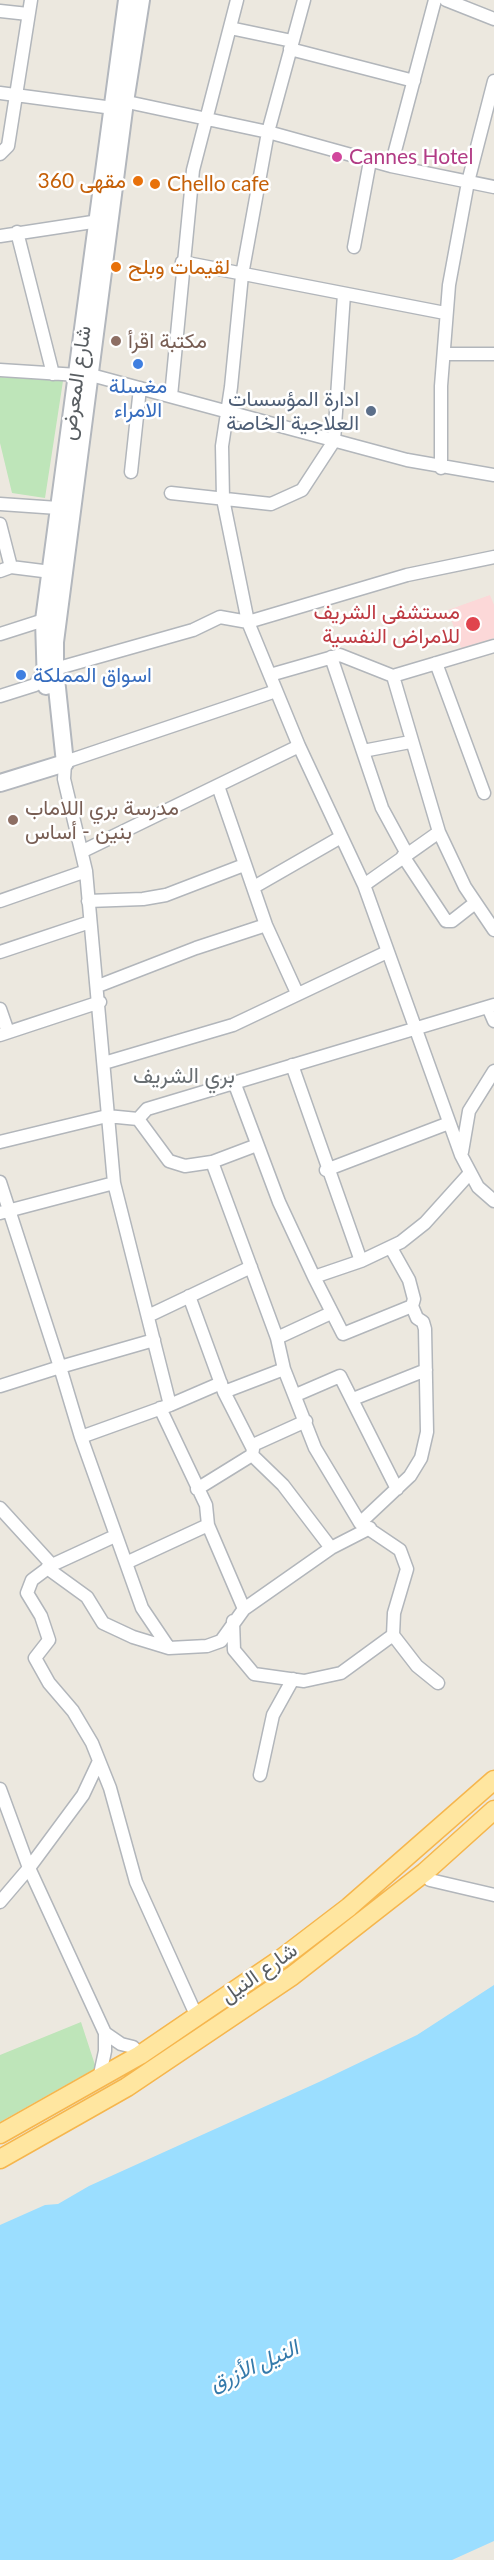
<!DOCTYPE html>
<meta charset="utf-8">
<style>
body{margin:0}
canvas{display:block;background:#ece8df}
</style>
<canvas width="494" height="2560"></canvas>
<script>
const ctx = document.querySelector('canvas').getContext('2d');
ctx.lineJoin = 'round';
function fill(path, color) { ctx.fillStyle = color; ctx.fill(path, 'evenodd'); }
const poly = rows => new Path2D(rows.map(r => 'M' + r).join(''));
function stroke(path, color, width, dash) { ctx.strokeStyle = color; ctx.lineWidth = width; ctx.lineCap = dash ? 'butt' : 'round'; ctx.setLineDash(dash || []); ctx.stroke(path); }
function label(font, color, halo, rows, align = 'center') {
  ctx.font = font + ' Lato,Vazirmatn,sans-serif'; ctx.lineWidth = 5; ctx.setLineDash([]); ctx.textBaseline = 'middle'; ctx.strokeStyle = halo; ctx.fillStyle = color; for (const [text, x, y, turn = 0] of rows) {
    ctx.save(); ctx.translate(x, y); ctx.rotate((+turn || 0) * Math.PI / 180); ctx.textAlign = isNaN(turn) ? turn : align; if (halo) ctx.strokeText(text, 0, 0); ctx.fillText(text, 0, 0); ctx.restore();
  }
}
const medical = poly([
 [490,595,494,605,494,638,461,648,448,610]
]);
const green = poly([
 [0,377,63,381,45,498,12,493,0,443],
 [81,2022,96,2068,0,2122,0,2055]
]);
const water = poly([
 [494,1985,494,2541,452,2560,0,2560,0,2225,45,2205,58,2204,89,2186,319,2082,417,2035]
]);
const street = poly([
 [304,0,268,132,242,275,231,387,222,446,223,499,248,622,299,746,364,885,461,1155,478,1187,494,1201],
 [446,0,494,19],
 [0,11,28,14],
 [230,28,292,41],
 [290,49,414,81],
 [0,93,113,108],
 [118,100,268,132,391,166,494,187],
 [0,154,8,146,31,0],
 [391,166,435,0],
 [17,232,53,374],
 [0,236,99,221],
 [354,247,370,161],
 [182,262,445,313],
 [445,354,494,354],
 [0,370,78,375],
 [91,375,407,460,494,475],
 [171,396,193,170,237,0],
 [441,468,441,386,449,285,468,182,494,81],
 [131,472,140,388],
 [171,493,271,504,302,490,334,441,344,294],
 [0,504,58,508],
 [0,524,11,567],
 [0,571,11,567,51,572],
 [0,634,44,620],
 [331,657,382,808,407,854],
 [436,663,484,793],
 [55,669,193,630,220,617,248,622,407,575,494,557],
 [270,675,340,655,393,676,494,646],
 [393,676,439,832,465,887,494,930],
 [0,696,35,685,43,672],
 [363,751,410,742],
 [65,762,276,691],
 [65,763,64,779,86,871,114,1183,170,1405],
 [218,786,266,925,297,993],
 [83,851,299,746],
 [403,856,446,921,452,921,475,903],
 [364,885,439,832],
 [254,887,341,837],
 [0,901,86,871],
 [88,901,143,899,166,895,244,865],
 [0,952,90,922],
 [98,986,196,948,266,925],
 [488,1007,494,1021],
 [0,1009,8,1032],
 [0,1035,100,1002],
 [104,1063,233,1025,387,952],
 [292,1065,361,1261],
 [234,1082,279,1202,314,1277,361,1261,401,1242,425,1223,470,1173],
 [138,1119,169,1161,185,1166,212,1162,257,1145],
 [0,1142,107,1116,138,1119,147,1109,494,1005],
 [462,1152,469,1111,494,1071],
 [212,1162,277,1338,284,1369,315,1448,360,1523,400,1550,407,1569,394,1613,393,1635,417,1666,438,1683],
 [326,1170,449,1123],
 [0,1182,60,1367,154,1340],
 [0,1213,114,1183],
 [314,1277,343,1334,412,1306],
 [189,1296,224,1392,253,1449,252,1455,197,1489],
 [148,1316,251,1267],
 [277,1338,331,1313],
 [0,1386,60,1367,81,1437,142,1608,169,1648],
 [224,1392,284,1369],
 [296,1395,340,1376,397,1489],
 [353,1399,426,1370],
 [160,1408,206,1505,208,1525,244,1609],
 [81,1437,170,1405,221,1383],
 [253,1445,306,1421],
 [252,1455,283,1485,331,1548],
 [0,1508,52,1565,32,1580,27,1593,41,1616,49,1640,35,1658,49,1683,73,1711,92,1743,110,1788,136,1882,197,2017],
 [360,1523,410,1476,421,1458,427,1432,425,1329,423,1322,417,1318,412,1306,414,1299,409,1280,391,1248],
 [128,1562,208,1525],
 [52,1565,115,1536],
 [47,1568,87,1597,103,1623,133,1637,169,1648,207,1646,221,1641,244,1609,331,1548,370,1528],
 [233,1621,234,1650,254,1674,304,1681,341,1673,393,1635],
 [260,1775,273,1715,293,1679],
 [0,1789,29,1868,105,2033,105,2051,99,2079],
 [425,1872,430,1880,494,1895],
 [0,1902,29,1868,83,1795,99,1761],
 [105,2033,121,2044,133,2047,140,2055]
]);
const secondary = poly([
 [46,686,44,620,127,0],
 [0,783,65,763,55,669,55,642,125,102,141,0]
]);
const primary = poly([
 [0,2134,140,2055,281,1959,349,1907,494,1780],
 [0,2159,127,2087,292,1976,425,1872,494,1810]
]);
const markers = [
 [337,157,6,"#d1479c"],
 [138,181,6,"#e8710a"],
 [155,184,6,"#e8710a"],
 [116,267,6,"#e8710a"],
 [116,341,6,"#8d6e63"],
 [138,364,6,"#3f7fe0"],
 [371,411,6,"#5c6f8a"],
 [473,624,8,"#e0444e"],
 [21,675,6,"#3f7fe0"],
 [13,820,6,"#8d6e63"]
];
const hotelNames = [
 ["Cannes Hotel",349,157]
];
const foodNames = [
 ["مقهى 360",126,181,"right"],
 ["Chello cafe",167,184],
 ["لقيمات وبلح",128,267]
];
const educationNames = [
 ["مكتبة اقرأ",128,341],
 ["مدرسة بري اللاماب",25,808],
 ["بنين - أساس",25,832]
];
const streetNames = [
 ["شارع المعرض",76,383,-82],
 ["شارع النيل",259,1973,-35]
];
const shopNames = [
 ["مغسلة",138,386],
 ["الامراء",138,410],
 ["اسواق المملكة",33,675,"left"]
];
const serviceNames = [
 ["ادارة المؤسسات",359,399],
 ["العلاجية الخاصة",359,423]
];
const healthNames = [
 ["مستشفى الشريف",460,612],
 ["للامراض النفسية",460,636]
];
const neighbourhoodNames = [
 ["بري الشريف",184,1076]
];
const waterNames = [
 ["النيل الأزرق",254,2366,-24]
];
fill(medical, '#fcd8d8');
fill(green, '#bee5b9');
fill(water, '#9bdeff');
stroke(street, '#b2b6bb', 15);
stroke(secondary, '#b3b7bd', 20);
stroke(primary, '#f6b64d', 21);
stroke(street, '#fff', 12);
stroke(secondary, '#fff', 16);
stroke(primary, '#ffe6a0', 18);
for (const [x, y, r, color] of markers) { const dot = new Path2D(); dot.arc(x, y, r, 0, 2 * Math.PI); ctx.fillStyle = color; ctx.fill(dot); stroke(dot, '#fff', 2); }
label('21px', '#b23c85', '#fff', hotelNames, 'left');
label('21px', '#c56008', '#fff', foodNames, 'left');
label('21px', '#785e54', '#fff', educationNames, 'left');
label('21px', '#585d61', '#fff', streetNames);
label('21px', '#366cbe', '#fff', shopNames);
label('21px', '#4e5e75', '#fff', serviceNames, 'right');
label('21px', '#be3a42', '#fff', healthNames, 'right');
label('22px', '#696f73', '#fff', neighbourhoodNames);
label('italic 22px', '#347aab', '#fff', waterNames);
</script>
